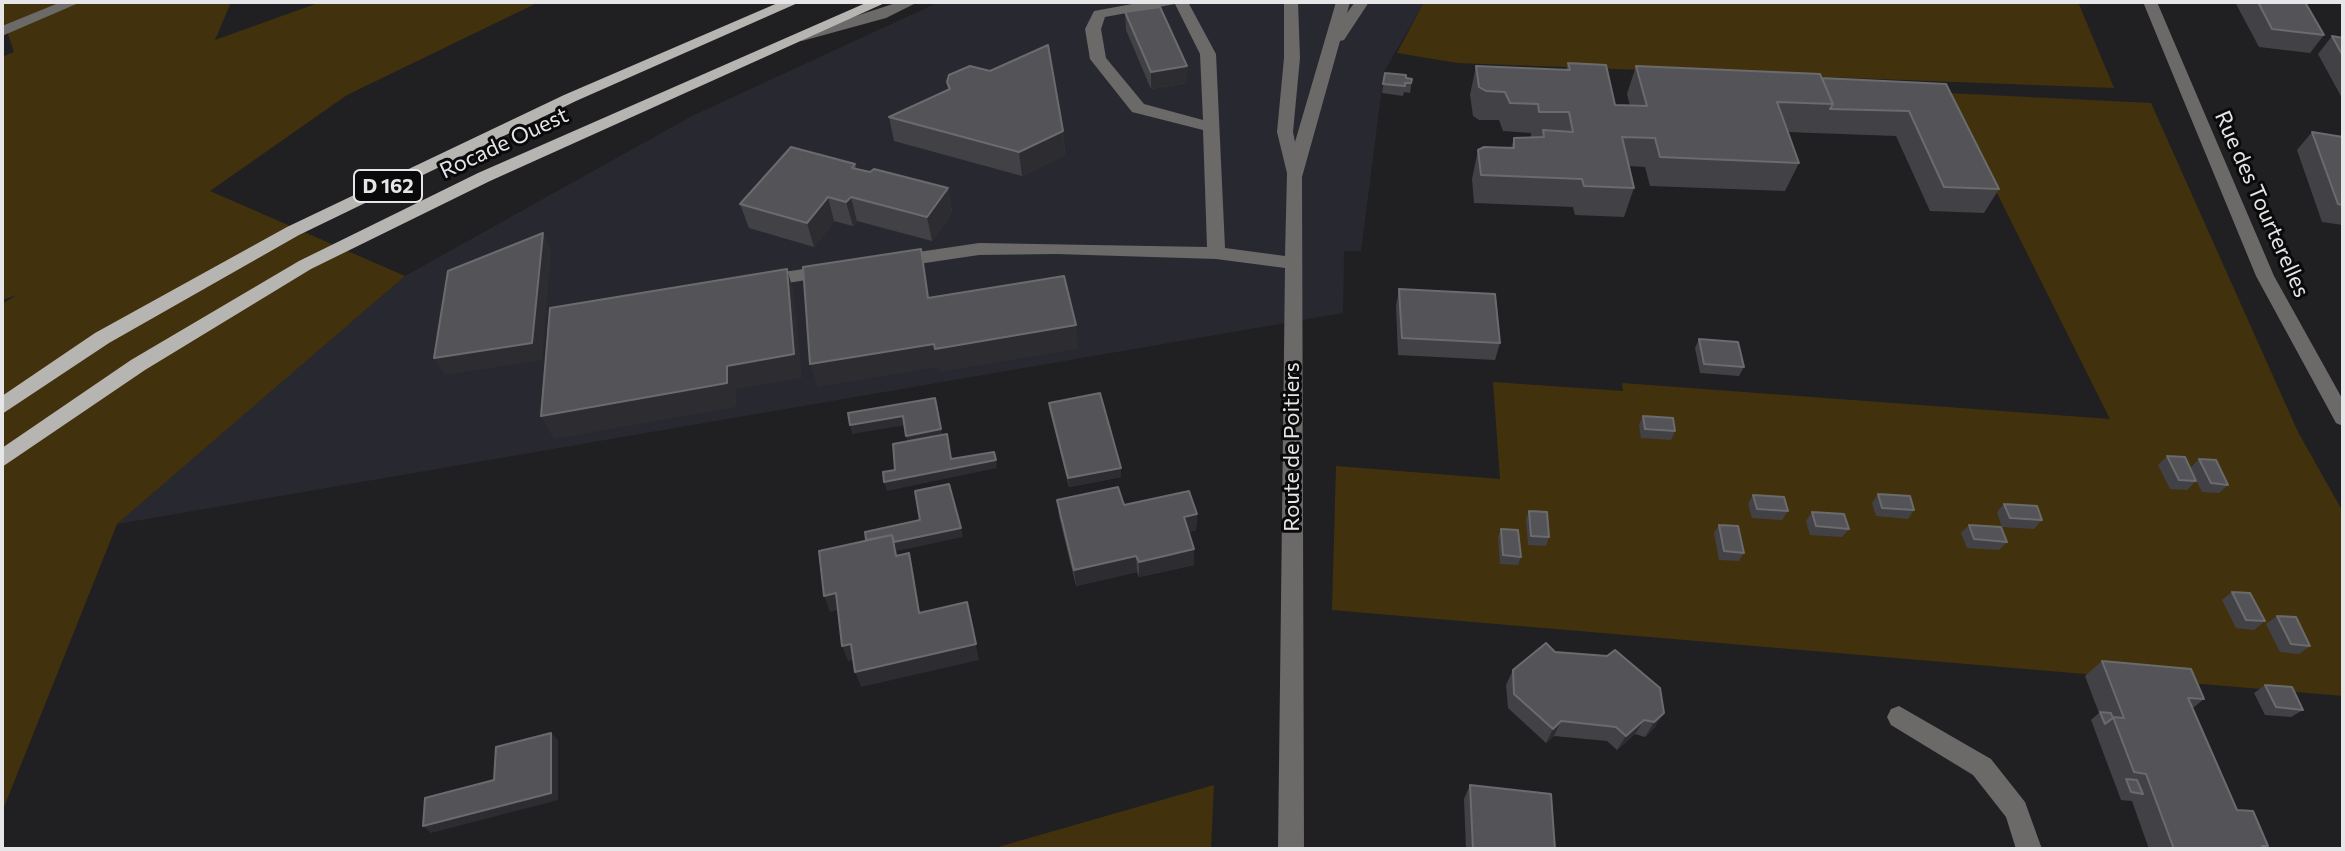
<!DOCTYPE html>
<style>
body{margin:0}
#map{position:relative;width:2345px;height:851px;overflow:hidden;background:#202023;font-family:Commissioner,sans-serif}
canvas{display:block}
.frame{position:absolute;inset:0;border:4px solid #e6e6e9;pointer-events:none}
</style>
<div id="map">
<canvas width="2345" height="851"></canvas>
<div class="frame"></div>
</div>
<script>
const ctx = document.querySelector('canvas').getContext('2d');
ctx.lineJoin = 'round';
function fill(path, color) { ctx.fillStyle = color; ctx.fill(path, 'evenodd'); }
const poly = rows => new Path2D(rows.map(r => 'M' + r).join(''));
function stroke(path, color, width, dash) { ctx.strokeStyle = color; ctx.lineWidth = width; ctx.lineCap = dash ? 'butt' : 'round'; ctx.setLineDash(dash || []); ctx.stroke(path); }
function label(font, color, halo, rows, align = 'center') {
  ctx.font = font + ' Commissioner,sans-serif'; ctx.lineWidth = 6; ctx.setLineDash([]); ctx.textBaseline = 'middle'; ctx.strokeStyle = halo; ctx.fillStyle = color; for (const [text, x, y, turn = 0] of rows) {
    ctx.save(); ctx.translate(x, y); ctx.rotate((+turn || 0) * Math.PI / 180); ctx.textAlign = isNaN(turn) ? turn : align; if (halo) ctx.strokeText(text, 0, 0); ctx.fillText(text, 0, 0); ctx.restore();
  }
}
const built = poly([
 [939,2,1424,2,1384,72,1361,251,1344,251,1343,313,117,524,405,276,692,116]
]);
const green = poly([
 [2,2,231,2,215,40,321,2,539,2,347,95,210,191,405,276,117,524,2,812,2,304,17,295,2,300,2,57,14,52,2,16],
 [1424,2,2078,2,2114,88,1458,63,1397,53],
 [1947,93,2151,103,2298,432,2343,512,2343,696,1332,610,1336,466,1500,479,1493,382,1623,391,1622,383,2110,419],
 [1214,785,1211,849,991,849]
]);
const minor = poly([
 [61,2,81,2,2,36,2,26,61,2],
 [899,2,918,2,886,18,802,41,794,36,899,2],
 [1143,2,1188,2,1216,54,1225,248,1285,256,1287,173,1277,132,1284,58,1284,2,1298,2,1300,58,1293,132,1295,142,1336,2,1350,2,1347,13,1355,2,1369,2,1344,40,1340,41,1302,177,1304,849,1278,849,1285,268,1216,259,1056,254,979,255,898,267,889,261,898,255,979,243,1207,247,1203,130,1132,112,1090,59,1085,29,1094,11,1143,2],
 [1175,4,1200,54,1203,120,1144,104,1106,58,1101,29,1105,17,1175,4],
 [2143,2,2157,2,2274,276,2343,400,2343,426,2336,423,2256,276,2143,2],
 [831,265,837,267,840,271,837,275,763,287,754,281,763,275,831,265],
 [1899,706,1991,759,2025,802,2042,849,2016,849,2006,817,1973,775,1891,725,1887,717,1891,709,1899,706]
]);
const major = poly([
 [780,2,800,2,576,101,299,235,109,343,2,414,2,396,95,333,287,227,564,95,780,2],
 [868,2,887,2,490,181,311,269,145,370,2,467,2,448,131,360,299,261,478,173,868,2]
]);
const wall = poly([
 [2235,2,2305,2,2324,35,2310,53,2259,47],
 [1125,12,1187,83,1151,89,1126,30],
 [2332,36,2343,38,2343,100,2318,54],
 [1568,63,1615,105,1630,106,1627,94,1636,66,1822,78,1946,84,1999,189,1984,213,1930,211,1896,136,1787,132,1799,163,1785,191,1650,186,1645,167,1629,166,1634,188,1624,217,1575,215,1573,207,1474,203,1472,179,1478,150,1511,148,1514,138,1531,138,1531,133,1503,131,1499,120,1479,120,1473,116,1470,95,1476,66,1566,70],
 [1385,73,1412,79,1410,93,1404,92,1403,96,1382,93],
 [947,82,1063,131,1065,155,1022,176,894,141,889,117,948,90],
 [2312,132,2343,137,2343,225,2322,222,2297,150],
 [855,164,857,169,948,188,952,212,932,241,857,221,853,226,834,221,814,247,749,228,740,204],
 [1399,289,1500,343,1495,360,1398,355,1396,306],
 [1699,339,1744,367,1739,376,1700,373,1695,348],
 [1049,403,1121,468,1121,477,1069,487,1050,412],
 [1643,416,1675,431,1671,440,1641,438,1639,425],
 [2167,456,2196,481,2187,490,2170,489,2158,465],
 [2199,459,2228,485,2219,493,2202,492,2190,468],
 [1878,494,1914,510,1908,519,1876,516,1872,503],
 [1753,495,1788,511,1782,520,1752,518,1748,504],
 [1057,500,1124,505,1197,514,1196,530,1189,532,1194,549,1194,565,1139,577,1137,572,1076,586,1059,516],
 [2004,504,2042,520,2034,529,2002,527,1997,512],
 [1529,511,1549,537,1546,546,1528,545,1526,519],
 [1812,512,1849,529,1842,537,1810,535,1806,521],
 [1719,525,1744,553,1739,561,1719,560,1714,533],
 [1969,525,2007,542,1999,550,1967,548,1961,533],
 [1501,529,1521,557,1518,565,1500,564,1498,537],
 [2232,592,2265,621,2254,630,2236,628,2222,600],
 [2277,616,2310,646,2299,654,2280,652,2266,624],
 [1555,652,1660,688,1655,727,1645,737,1635,734,1617,750,1607,741,1554,736,1546,743,1508,708,1506,685,1513,670],
 [2102,661,2204,699,2193,708,2237,810,2268,846,2264,849,2149,849,2132,801,2121,800,2091,720,2099,713,2085,676],
 [2265,685,2303,710,2291,717,2265,715,2254,693],
 [1470,785,1555,849,1466,849,1464,799]
]);
const shadedWall = poly([
 [1187,66,1187,83,1151,89,1151,72],
 [1063,131,1065,155,1022,176,1019,152],
 [948,188,952,212,932,241,927,217],
 [828,197,834,221,814,247,807,223],
 [851,197,857,221,853,226,846,202],
 [543,233,551,251,542,360,445,375,434,358],
 [921,249,926,273,933,322,928,298],
 [787,269,794,293,802,378,736,389,736,407,554,439,541,416],
 [1076,325,1078,349,940,372,935,349],
 [934,344,939,367,818,387,810,364],
 [935,398,943,438,909,445,906,436],
 [903,416,906,425,852,434,850,425],
 [996,460,997,468,887,491,884,482],
 [1121,468,1121,477,1069,487,1068,478],
 [1197,514,1196,530,1184,533,1184,517],
 [961,528,963,537,897,551,900,572,867,548],
 [1194,549,1194,565,1139,577,1139,562],
 [909,553,913,569,923,628,919,613],
 [1136,556,1137,572,1076,586,1074,570],
 [836,593,842,609,830,612,824,596],
 [967,602,979,660,861,687,855,672],
 [851,644,857,659,848,661,842,646],
 [1664,713,1655,727,1645,737,1654,722],
 [1644,720,1635,734,1617,750,1626,736],
 [1561,721,1554,736,1546,743,1553,729],
 [551,733,558,740,558,800,431,833,423,826,551,793]
]);
const building = poly([
 [2258,2,2305,2,2324,35,2272,29,2258,2],
 [1160,7,1187,66,1151,72,1125,12,1160,7],
 [2332,36,2343,38,2343,56,2332,36],
 [1048,45,1063,131,1019,152,889,117,950,89,947,82,949,75,970,66,990,71,1048,45],
 [1568,63,1606,65,1615,105,1647,106,1636,66,1820,74,1833,104,1777,102,1799,163,1660,157,1655,138,1622,137,1634,188,1584,186,1582,179,1481,175,1478,150,1484,147,1514,148,1514,138,1544,137,1543,130,1573,132,1569,112,1539,112,1538,104,1510,103,1505,92,1486,91,1479,87,1476,66,1570,70,1568,63],
 [1385,73,1406,75,1406,78,1412,79,1411,83,1405,83,1405,86,1383,84,1385,73],
 [1822,78,1946,84,1999,189,1944,187,1909,111,1830,109,1833,104,1822,78],
 [2312,132,2343,137,2343,205,2338,204,2312,132],
 [791,147,855,164,852,168,870,172,874,169,948,188,927,217,851,197,846,202,828,197,807,223,740,204,791,147],
 [543,233,532,343,434,358,448,271,543,233],
 [921,249,928,298,1064,276,1076,325,935,349,934,344,810,364,803,267,921,249],
 [787,269,794,354,727,366,727,383,541,416,550,308,787,269],
 [1399,289,1495,294,1500,343,1402,338,1399,289],
 [1699,339,1738,342,1744,367,1704,364,1699,339],
 [1100,393,1121,468,1068,478,1049,403,1100,393],
 [935,398,941,429,906,436,903,416,850,425,848,413,935,398],
 [1643,416,1673,418,1675,431,1645,429,1643,416],
 [947,434,951,459,994,452,996,460,884,482,883,472,895,470,893,444,947,434],
 [2167,456,2185,457,2196,481,2179,480,2167,456],
 [2199,459,2216,460,2228,485,2211,483,2199,459],
 [949,484,961,528,894,542,892,535,866,540,865,532,920,520,915,491,949,484],
 [1118,487,1124,505,1189,491,1197,514,1184,517,1194,549,1139,562,1136,556,1074,570,1057,500,1118,487],
 [1878,494,1910,496,1914,510,1882,508,1878,494],
 [1753,495,1784,497,1788,511,1757,509,1753,495],
 [2004,504,2037,506,2042,520,2010,518,2004,504],
 [1529,511,1547,512,1549,537,1531,536,1529,511],
 [1812,512,1844,514,1849,529,1816,526,1812,512],
 [1719,525,1738,526,1744,553,1724,551,1719,525],
 [1969,525,2001,527,2007,542,1974,539,1969,525],
 [1501,529,1518,530,1521,557,1503,555,1501,529],
 [892,535,896,556,909,553,919,613,967,602,976,644,855,672,851,644,842,646,836,593,824,596,819,551,892,535],
 [2232,592,2250,593,2265,621,2246,620,2232,592],
 [2277,616,2296,617,2310,646,2291,644,2277,616],
 [1546,643,1555,652,1607,656,1615,650,1660,688,1664,713,1654,722,1644,720,1626,736,1616,727,1561,721,1553,729,1514,694,1513,670,1546,643],
 [2102,661,2191,669,2204,699,2188,698,2237,810,2253,811,2268,846,2262,846,2264,849,2174,849,2146,774,2134,772,2113,717,2124,718,2102,661],
 [2265,685,2292,687,2303,710,2276,707,2265,685],
 [2100,712,2111,713,2113,718,2105,724,2100,712],
 [551,733,551,793,423,826,425,798,494,780,496,747,551,733],
 [2126,779,2137,780,2143,794,2131,792,2126,779],
 [1470,785,1551,794,1555,849,1473,849,1470,785]
]);
const shields = [
 [388,186,68]
];
const shieldNames = [
 ["D 162",388,186]
];
const streetNames = [
 ["Rocade Ouest",504,143,-25],
 ["Rue des Tourterelles",2262,204,66],
 ["Route de Poitiers",1292,447,-90]
];
fill(built, '#282831');
fill(green, '#42310d');
fill(minor, '#6b6a68');
fill(major, '#b7b5b1');
fill(wall, '#424246');
fill(shadedWall, '#2d2d31');
fill(building, '#545458');
stroke(building, '#6b6b6e', 2);
for (const [x, y, w] of shields) { const box = new Path2D(); box.roundRect(x - w / 2, y - 16, w, 32, 6); ctx.fillStyle = '#0a0a0b'; ctx.fill(box); stroke(box, '#e6e6e9', 2); }
label('bold 20px', '#e6e6e9', null, shieldNames);
label('22px', '#e6e6e9', '#0a0a0b', streetNames);
</script>
